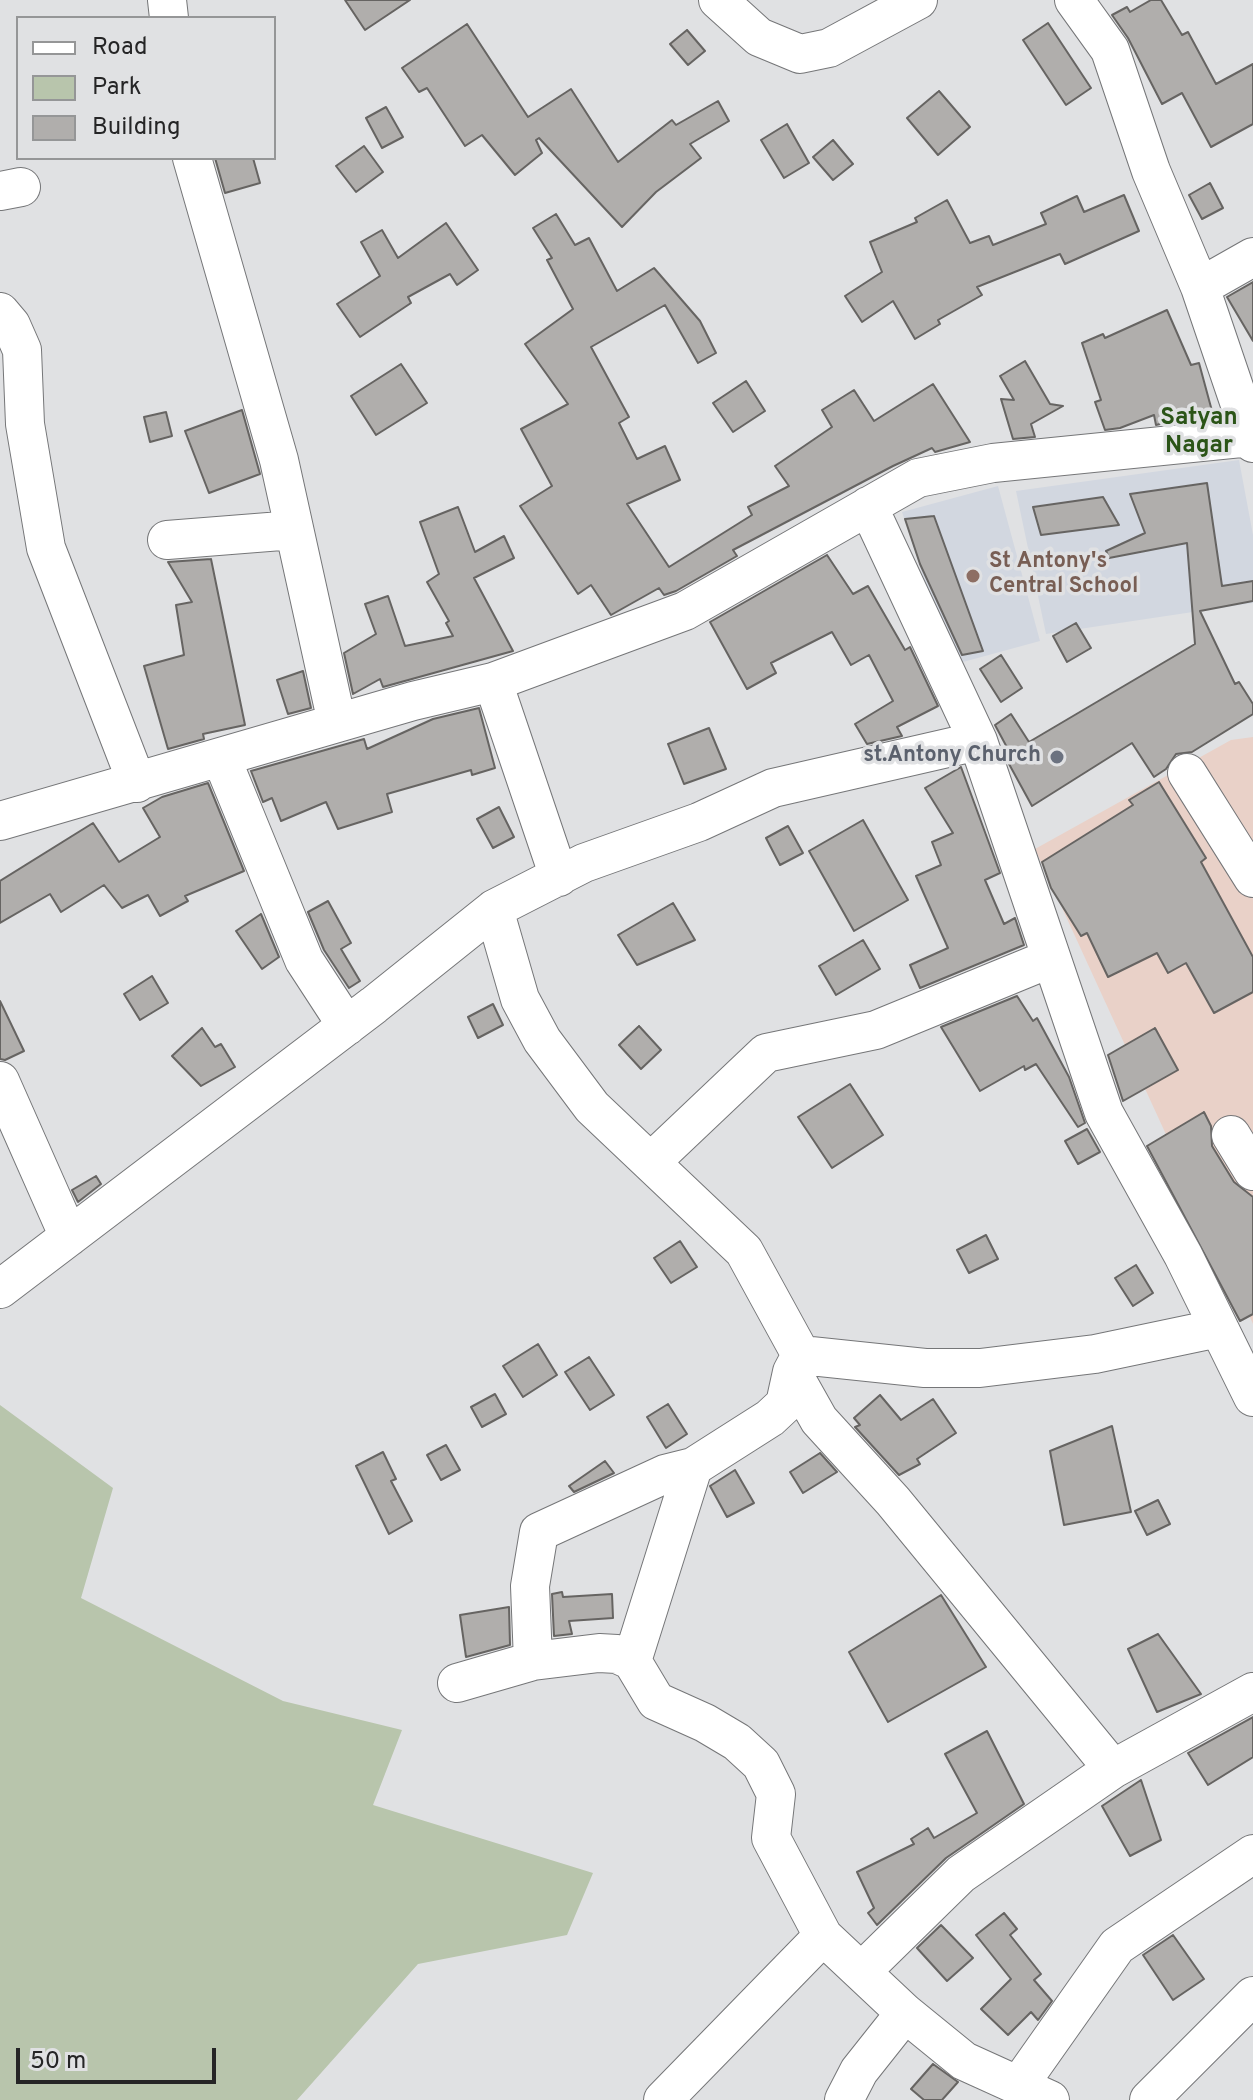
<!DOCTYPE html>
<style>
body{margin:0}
#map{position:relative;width:1253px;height:2100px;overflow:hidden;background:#e0e1e3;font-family:Overpass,sans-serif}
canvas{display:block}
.legend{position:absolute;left:16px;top:16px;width:260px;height:144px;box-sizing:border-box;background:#e0e1e3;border:2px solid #959697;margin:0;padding:10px 14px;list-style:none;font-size:24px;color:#252526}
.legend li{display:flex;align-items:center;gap:16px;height:40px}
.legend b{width:40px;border:2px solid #959697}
.scale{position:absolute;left:16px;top:2048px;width:200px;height:36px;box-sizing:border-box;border:4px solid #252526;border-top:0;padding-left:10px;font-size:24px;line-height:28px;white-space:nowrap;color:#252526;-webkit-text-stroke:6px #e0e1e3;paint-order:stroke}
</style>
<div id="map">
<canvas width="1253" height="2100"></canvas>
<ul class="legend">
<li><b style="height:10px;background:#fff"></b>Road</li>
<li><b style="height:22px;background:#b8c5ac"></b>Park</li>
<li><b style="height:22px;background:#b0aeac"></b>Building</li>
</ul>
<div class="scale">50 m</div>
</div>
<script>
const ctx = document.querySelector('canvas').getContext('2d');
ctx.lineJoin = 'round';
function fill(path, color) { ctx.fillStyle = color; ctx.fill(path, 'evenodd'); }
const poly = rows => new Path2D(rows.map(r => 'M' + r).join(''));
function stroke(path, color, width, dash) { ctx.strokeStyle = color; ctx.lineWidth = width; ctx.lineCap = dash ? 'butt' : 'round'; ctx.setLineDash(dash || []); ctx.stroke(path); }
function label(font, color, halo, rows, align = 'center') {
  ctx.font = font + ' Overpass,sans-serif'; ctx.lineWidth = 7; ctx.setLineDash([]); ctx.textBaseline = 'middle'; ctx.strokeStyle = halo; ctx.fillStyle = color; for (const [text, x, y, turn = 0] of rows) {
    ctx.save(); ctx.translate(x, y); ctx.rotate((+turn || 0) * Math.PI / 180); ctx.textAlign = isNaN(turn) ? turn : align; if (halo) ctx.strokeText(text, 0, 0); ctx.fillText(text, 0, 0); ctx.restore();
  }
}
const industrial = poly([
 [1253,737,1253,1324,1035,849,1231,740]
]);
const built = poly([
 [1239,460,1253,535,1253,603,1046,634,1016,491],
 [998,486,1040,641,952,665,902,512]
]);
const green = poly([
 [0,1405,113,1488,81,1598,283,1701,402,1730,373,1805,593,1873,567,1935,418,1964,297,2100,0,2100]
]);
const building = poly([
 [345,0,410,0,365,30,345,0],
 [1151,0,1161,0,1182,35,1188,32,1216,84,1253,64,1253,124,1211,147,1182,93,1162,104,1128,38,1112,15,1127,7,1130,12,1151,0],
 [1048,23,1091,88,1066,105,1023,40,1048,23],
 [467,24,528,117,571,89,618,162,672,120,676,125,718,101,729,121,690,144,701,158,656,192,622,227,539,138,536,140,542,153,515,175,482,135,465,146,427,88,419,92,402,68,467,24],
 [687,30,705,51,688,65,670,44,687,30],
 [939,91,970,127,938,155,907,118,939,91],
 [386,107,403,137,382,148,366,118,386,107],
 [787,124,809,163,784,178,761,140,787,124],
 [833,140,853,164,833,180,813,157,833,140],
 [364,146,383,172,356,192,336,166,364,146],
 [215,158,253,158,260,183,225,193,215,158],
 [1210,183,1223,208,1202,219,1189,195,1210,183],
 [1124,195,1139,231,1065,264,1060,254,977,287,982,295,938,320,940,324,915,339,893,301,862,322,845,296,882,272,870,242,917,222,915,218,947,200,970,243,989,236,993,245,1046,224,1041,213,1077,196,1084,212,1124,195],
 [556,214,575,245,589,238,617,291,654,268,700,321,716,353,698,363,665,305,591,347,629,417,619,423,637,459,665,446,680,480,627,504,669,567,752,515,748,507,789,486,775,466,832,427,822,410,854,390,874,421,933,384,970,442,935,452,932,448,893,466,733,550,737,556,676,591,664,595,659,588,611,615,591,585,578,594,520,506,552,486,521,429,568,404,525,344,573,309,547,260,552,258,533,228,556,214],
 [446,223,478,270,457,285,450,274,408,297,411,303,360,337,337,304,380,276,361,242,382,230,398,258,446,223],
 [1253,282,1253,341,1227,297,1253,282],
 [1167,310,1191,365,1199,363,1212,411,1156,425,1154,415,1120,428,1105,430,1095,402,1101,400,1082,343,1103,334,1105,338,1167,310],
 [1025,361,1050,404,1063,406,1031,424,1035,437,1013,439,1001,399,1014,400,1000,376,1025,361],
 [401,364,427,403,376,435,351,396,401,364],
 [746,381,765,411,733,432,713,403,746,381],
 [242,410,260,474,209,493,185,431,242,410],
 [166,412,172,436,150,442,144,417,166,412],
 [1207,483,1222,586,1253,581,1253,601,1200,611,1235,684,1239,682,1253,704,1253,714,1192,752,1176,754,1166,769,1154,777,1132,743,1032,806,1009,764,1006,756,1010,753,995,725,1011,714,1029,742,1195,644,1187,543,1109,558,1106,551,1145,533,1130,494,1207,483],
 [1103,497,1119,525,1041,535,1033,507,1103,497],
 [458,507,475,552,504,536,514,558,474,578,513,651,383,687,380,679,353,694,344,653,376,634,365,604,388,596,405,646,453,636,446,623,449,621,427,582,439,574,420,522,458,507],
 [934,516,983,651,962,655,920,564,905,519,934,516],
 [827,555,853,594,868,586,905,650,910,647,938,706,897,727,902,736,867,744,855,724,893,701,869,655,851,665,832,632,771,663,776,673,747,689,710,622,827,555],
 [211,559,245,725,203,734,204,739,168,749,144,666,184,655,176,605,192,602,168,562,211,559],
 [1076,623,1091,648,1067,662,1053,636,1076,623],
 [1001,655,1022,688,1001,702,980,669,1001,655],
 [303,671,311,708,288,714,277,680,303,671],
 [479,708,495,768,472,775,471,770,387,794,392,812,338,829,326,802,281,821,272,798,263,802,251,771,364,739,367,749,433,719,479,708],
 [709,728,726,769,684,784,668,744,709,728],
 [961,767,1000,873,985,880,1004,924,1015,918,1024,945,920,988,910,965,948,948,916,876,941,865,932,842,953,833,925,788,961,767],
 [1159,782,1206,858,1201,862,1253,957,1253,992,1214,1013,1186,963,1168,973,1157,953,1108,977,1087,933,1081,936,1051,888,1042,862,1133,805,1129,800,1159,782],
 [208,783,244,871,185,896,188,901,160,916,148,895,122,908,104,885,61,912,50,894,0,923,0,881,93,823,119,862,160,837,143,808,162,797,208,783],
 [499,807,514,837,493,848,477,819,499,807],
 [863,820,908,900,854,931,809,851,863,820],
 [788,826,803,853,780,865,766,838,788,826],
 [328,901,351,943,341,949,360,981,349,988,324,950,308,912,328,901],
 [673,903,695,940,637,965,618,935,673,903],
 [261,914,279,957,262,969,236,931,261,914],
 [863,940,880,969,836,995,819,966,863,940],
 [152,976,168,1003,140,1020,124,994,152,976],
 [1017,996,1033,1021,1037,1018,1069,1077,1085,1123,1078,1127,1036,1064,1025,1070,1024,1066,980,1091,941,1027,1017,996],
 [0,1001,24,1051,5,1060,0,1059,0,1001],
 [493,1004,503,1025,478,1038,468,1017,493,1004],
 [639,1026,661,1050,641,1069,619,1045,639,1026],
 [202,1028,215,1047,221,1044,235,1067,201,1086,172,1056,202,1028],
 [1155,1028,1178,1070,1123,1101,1108,1055,1155,1028],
 [850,1084,883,1135,832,1168,798,1117,850,1084],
 [1204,1112,1211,1126,1212,1146,1234,1182,1253,1197,1253,1314,1240,1321,1147,1146,1204,1112],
 [1087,1129,1100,1152,1078,1164,1065,1141,1087,1129],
 [96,1176,101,1184,78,1202,72,1190,96,1176],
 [986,1235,998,1259,969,1273,957,1250,986,1235],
 [680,1241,697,1267,671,1283,654,1258,680,1241],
 [1136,1265,1153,1293,1133,1306,1115,1278,1136,1265],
 [538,1344,557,1375,523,1397,503,1366,538,1344],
 [589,1357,614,1395,590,1410,565,1372,589,1357],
 [495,1394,506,1414,482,1427,471,1407,495,1394],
 [880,1395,901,1420,933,1399,956,1433,917,1459,920,1464,899,1475,855,1427,860,1425,854,1418,880,1395],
 [668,1404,687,1434,666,1448,647,1417,668,1404],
 [1112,1426,1131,1512,1064,1525,1050,1451,1112,1426],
 [446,1445,460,1470,441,1480,427,1455,446,1445],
 [383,1452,396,1479,391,1481,412,1521,389,1534,356,1466,383,1452],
 [820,1453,837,1472,803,1493,790,1472,820,1453],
 [605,1461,614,1473,574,1492,569,1486,605,1461],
 [735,1470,754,1503,727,1517,710,1486,735,1470],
 [1158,1500,1170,1524,1147,1535,1135,1511,1158,1500],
 [562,1592,563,1597,612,1594,613,1618,569,1621,572,1634,554,1636,552,1594,562,1592],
 [941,1595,986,1667,888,1722,849,1652,941,1595],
 [509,1607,510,1645,466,1657,460,1615,509,1607],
 [1158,1634,1201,1694,1157,1712,1128,1649,1158,1634],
 [1253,1717,1253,1757,1208,1785,1188,1753,1253,1717],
 [987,1731,1024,1804,946,1858,877,1925,868,1913,874,1908,857,1872,914,1844,911,1839,928,1828,934,1838,977,1813,945,1754,987,1731],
 [1141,1780,1161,1840,1130,1856,1102,1806,1141,1780],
 [1004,1913,1017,1929,1010,1935,1041,1974,1034,1980,1052,2001,1038,2020,1031,2012,1008,2035,981,2009,1011,1979,976,1935,1004,1913],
 [941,1925,973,1958,947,1981,917,1948,941,1925],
 [1173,1935,1204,1979,1173,2000,1143,1955,1173,1935],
 [933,2064,958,2082,942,2100,924,2100,911,2089,933,2064]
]);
const minor = poly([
 [167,0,169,18],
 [718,0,759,37,800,54,829,48,918,0],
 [1074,0,1110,50,1151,171,1200,287,1253,443],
 [192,158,279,460,337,723],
 [0,191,21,187],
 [1200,287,1253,257],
 [0,312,11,325,22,350,25,424,46,548,137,783],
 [868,506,978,741,1104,1113,1183,1255,1253,1397],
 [167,540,294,530],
 [493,682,559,877],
 [221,757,304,960,347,1026],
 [1187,773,1253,878],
 [0,821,413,701,493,682,685,611,918,478,993,463,1252,437],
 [494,909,520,999,542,1040,592,1107,744,1251,801,1355,792,1372,785,1404,770,1418,693,1467,665,1474,539,1532,530,1586,533,1661],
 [0,1081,69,1237],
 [1231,1135,1253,1171],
 [651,1162,766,1053,876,1030,1049,959],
 [0,1289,374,1005,494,909,584,863,699,822,773,788,978,741],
 [801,1355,925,1368,980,1368,1095,1354,1219,1328],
 [792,1372,819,1420,893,1501,1113,1769],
 [632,1661,693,1467],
 [457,1683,533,1661,599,1653,617,1654,632,1661,656,1701,705,1723,737,1742,761,1764,776,1794,771,1838,823,1936,905,2013,964,2061,1050,2100],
 [862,1971,961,1874,1113,1769,1253,1692],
 [1019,2085,1117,1946,1253,1854],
 [663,2100,823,1936],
 [844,2100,859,2071,905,2013],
 [1149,2100,1253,1996]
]);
const markers = [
 [973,576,8,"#8d6e63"],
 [1057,757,8,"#6b7280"]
];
const educationNames = [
 ["St Antony's",989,563],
 ["Central School",989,588]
];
const worshipNames = [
 ["st.Antony Church",1041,757]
];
const neighbourhoodNames = [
 ["Satyan",1199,419],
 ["Nagar",1199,447]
];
fill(industrial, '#e9d1c8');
fill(built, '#d2d7e0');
fill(green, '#b8c5ac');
fill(building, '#b0aeac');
stroke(building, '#666462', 2);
stroke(minor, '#757678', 40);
stroke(minor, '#fff', 38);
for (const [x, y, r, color] of markers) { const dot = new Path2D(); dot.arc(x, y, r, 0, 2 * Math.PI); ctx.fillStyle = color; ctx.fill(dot); stroke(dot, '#e0e1e3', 3); }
label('bold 22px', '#785e54', '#e0e1e3', educationNames, 'left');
label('bold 22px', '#5b616d', '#e0e1e3', worshipNames, 'right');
label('bold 24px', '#2b5417', '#e0e1e3', neighbourhoodNames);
</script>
